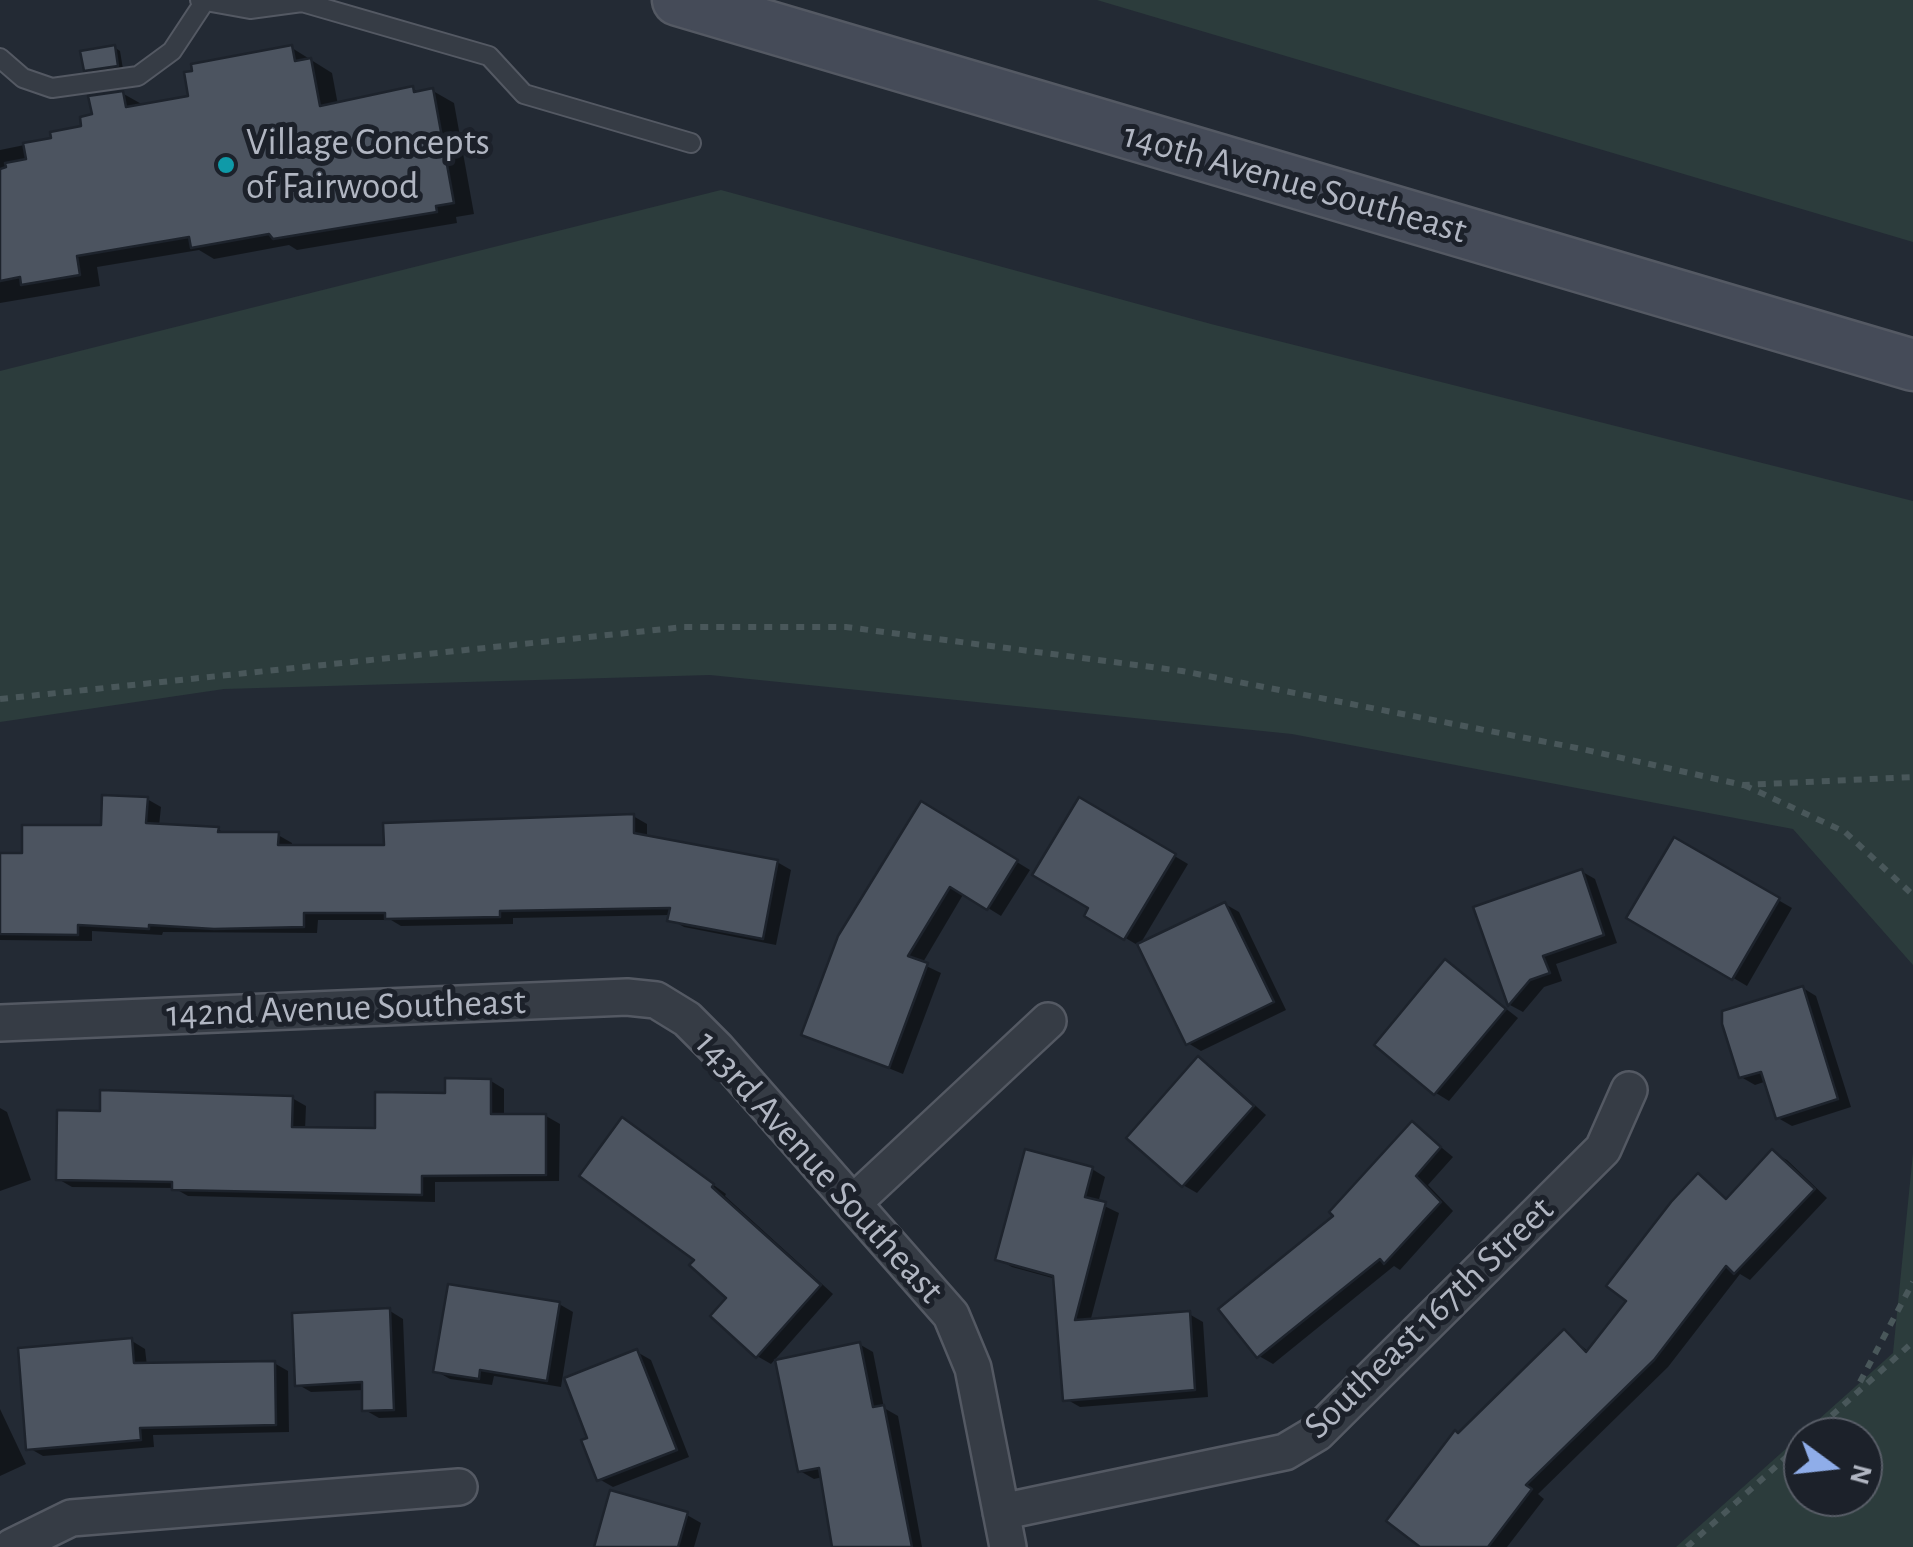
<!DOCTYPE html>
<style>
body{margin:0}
#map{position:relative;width:1913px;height:1547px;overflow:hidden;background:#232a34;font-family:"Alegreya Sans",sans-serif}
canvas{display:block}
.north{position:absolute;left:1783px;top:1417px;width:100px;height:100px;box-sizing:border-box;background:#1c212a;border:2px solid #585d67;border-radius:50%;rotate:105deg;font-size:28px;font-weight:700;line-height:40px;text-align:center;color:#b1b6c2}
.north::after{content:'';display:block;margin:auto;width:35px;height:45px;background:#8fade9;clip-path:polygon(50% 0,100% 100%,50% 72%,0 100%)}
</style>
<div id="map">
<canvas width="1913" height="1547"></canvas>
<div class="north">N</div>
</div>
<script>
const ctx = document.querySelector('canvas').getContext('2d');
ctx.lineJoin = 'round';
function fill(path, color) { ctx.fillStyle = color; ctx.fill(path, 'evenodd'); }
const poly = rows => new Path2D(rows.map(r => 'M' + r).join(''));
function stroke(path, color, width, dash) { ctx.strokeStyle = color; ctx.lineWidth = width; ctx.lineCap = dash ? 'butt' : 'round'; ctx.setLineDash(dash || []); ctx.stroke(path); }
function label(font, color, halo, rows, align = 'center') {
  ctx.font = font + ' "Alegreya Sans",sans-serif'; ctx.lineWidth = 10; ctx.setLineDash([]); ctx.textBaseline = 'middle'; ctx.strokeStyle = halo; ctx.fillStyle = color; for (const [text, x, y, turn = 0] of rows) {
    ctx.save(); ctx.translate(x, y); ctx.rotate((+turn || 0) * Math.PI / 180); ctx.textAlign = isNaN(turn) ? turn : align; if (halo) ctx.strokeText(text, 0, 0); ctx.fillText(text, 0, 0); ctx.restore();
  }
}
const green = poly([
 [1097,0,1913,0,1913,242],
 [721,190,1211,324,1913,501,1913,965,1793,829,1292,734,710,675,224,689,0,722,0,371],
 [1913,1153,1913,1547,1676,1547,1893,1353],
 [1803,1437,1863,1437,1863,1497,1803,1497]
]);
const shadow = poly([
 [114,47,120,51,123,69,92,73,86,69],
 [292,48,332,73,338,105,413,89,420,93,433,91,454,103,474,214,456,217,457,223,297,250,289,245,214,259,199,250,97,267,100,286,0,303,0,150,54,139,84,128,122,93,145,106,191,98],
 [147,799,161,807,159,826,218,829,227,835,278,835,292,843,292,847,386,848,633,816,647,824,647,838,777,862,791,870,776,945,684,927,670,919,671,915,513,918,513,924,401,926,391,920,318,920,317,933,163,932,162,935,92,931,92,941,0,940,0,855,24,855,103,828],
 [1080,800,1188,864,1139,946,1087,915,1092,907],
 [922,804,1030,870,1001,916,964,893,922,964,941,973,903,1074,804,1034],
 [1674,840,1792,908,1747,986,1630,917],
 [1581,871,1595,879,1617,943,1556,964,1562,981,1544,987,1523,1012,1510,1005,1477,908],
 [1225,904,1239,912,1286,1010,1201,1051,1188,1043],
 [1446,962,1518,1018,1449,1101,1436,1093],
 [1803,988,1816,996,1851,1107,1792,1126,1778,1118,1767,1081,1755,1085,1741,1077],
 [1198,1059,1212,1067,1266,1115,1197,1193,1183,1185],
 [491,1081,504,1089,504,1116,546,1116,560,1124,559,1181,435,1182,435,1202,188,1196,174,1188,72,1187,58,1179,102,1113,292,1098,306,1106,305,1130,378,1131,447,1095],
 [0,1108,7,1112,31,1180,0,1191],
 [1413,1124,1453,1157,1428,1185,1453,1211,1400,1270,1394,1266,1273,1364,1259,1356,1337,1216],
 [636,1128,726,1194,725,1196,833,1294,771,1364,757,1356,730,1298],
 [1773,1153,1787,1160,1827,1198,1750,1280,1740,1274,1668,1367,1538,1494,1544,1499,1507,1547,1424,1547,1459,1435,1564,1332,1589,1352,1629,1301,1698,1176,1729,1200],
 [1092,1169,1105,1177,1098,1203,1119,1213,1090,1322,1189,1314,1203,1322,1208,1397,1080,1407,1066,1399,1056,1279,1012,1267,998,1259],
 [559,1304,573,1312,561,1387,494,1376,492,1385,450,1379,436,1371],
 [390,1311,403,1319,407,1417,379,1418,365,1410,364,1390,311,1392,297,1384],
 [132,1341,145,1349,147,1366,274,1363,288,1371,289,1432,153,1435,154,1447,43,1456,29,1448],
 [859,1344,873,1352,884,1408,898,1416,922,1547,834,1547,823,1477,814,1479,800,1471],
 [637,1352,651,1360,689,1457,613,1487,599,1479,590,1440],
 [0,1409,26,1464,0,1476],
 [687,1515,701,1523,694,1547,597,1547]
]);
const building = poly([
 [115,45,118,66,84,71,80,51,115,45],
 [292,45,295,61,311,58,320,106,413,86,414,92,433,88,454,203,436,206,437,212,273,239,269,234,191,248,189,237,77,256,80,275,21,285,20,277,0,281,0,169,6,167,5,163,26,159,23,143,51,138,50,132,81,126,80,117,92,114,88,96,123,91,126,107,188,96,184,72,192,71,191,64,292,45],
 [102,795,148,797,146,823,219,827,218,832,279,832,278,845,384,845,383,823,634,814,634,833,778,860,763,939,667,921,670,908,500,911,500,917,385,919,385,913,304,913,304,927,214,929,149,925,149,929,78,925,78,935,0,934,0,853,22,853,22,825,101,825,102,795],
 [1079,797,1176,854,1124,940,1084,916,1088,908,1032,875,1079,797],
 [921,801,1018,860,987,910,950,887,908,956,928,963,889,1068,801,1035,838,936,921,801],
 [1674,837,1780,898,1732,980,1626,918,1674,837],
 [1582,869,1604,935,1543,956,1550,973,1530,980,1508,1006,1473,907,1582,869],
 [1225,902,1274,1002,1186,1045,1137,944,1225,902],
 [1445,959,1506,1009,1434,1095,1374,1045,1445,959],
 [1803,986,1838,1099,1776,1119,1761,1072,1739,1078,1722,1024,1722,1011,1803,986],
 [1198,1056,1254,1106,1182,1187,1126,1138,1198,1056],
 [445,1078,491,1079,491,1114,546,1114,546,1175,422,1176,422,1195,172,1190,172,1182,56,1180,57,1110,100,1111,100,1090,293,1096,292,1127,375,1128,375,1092,445,1093,445,1078],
 [622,1117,714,1184,712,1187,821,1285,756,1358,710,1316,726,1298,689,1265,694,1260,579,1176,622,1117],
 [1412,1121,1441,1147,1416,1176,1441,1202,1384,1264,1380,1259,1257,1358,1218,1309,1333,1216,1329,1212,1412,1121],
 [1025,1149,1093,1167,1085,1197,1106,1202,1075,1320,1190,1311,1195,1390,1063,1401,1053,1276,995,1260,1025,1149],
 [1772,1149,1815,1189,1734,1274,1726,1266,1654,1360,1526,1485,1532,1489,1488,1547,1420,1547,1386,1521,1455,1430,1458,1433,1564,1329,1586,1352,1626,1301,1606,1286,1671,1202,1698,1173,1726,1199,1772,1149],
 [448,1284,560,1302,547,1381,480,1370,479,1379,433,1372,448,1284],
 [390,1308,394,1410,362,1411,362,1382,295,1386,292,1313,390,1308],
 [132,1338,134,1363,275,1361,276,1425,140,1428,141,1440,26,1450,18,1348,132,1338],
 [860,1342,873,1407,884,1405,912,1547,832,1547,819,1468,798,1472,775,1360,860,1342],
 [637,1349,677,1450,597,1481,581,1440,587,1438,564,1378,637,1349],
 [610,1490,688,1512,678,1547,594,1547,610,1490]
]);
const path = poly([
 [0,699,684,627,846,627,1182,671,1582,749,1743,785,1913,777],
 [1744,785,1845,832,1913,895],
 [1860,1382,1913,1282],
 [1808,1437,1913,1342],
 [1687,1547,1803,1442]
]);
const service = poly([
 [200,0,250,9,302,2,489,56,524,94,691,143],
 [0,58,23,78,52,88,138,76,172,51,205,1]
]);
const minor = poly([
 [0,1023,627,997,656,1000,687,1019,717,1049,951,1315,973,1368,1008,1547],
 [853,1203,1048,1021],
 [1001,1512,1285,1452,1317,1433,1603,1149,1629,1090],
 [12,1547,71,1518,459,1487]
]);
const secondary = poly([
 [678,0,1913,365]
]);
const markers = [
 [226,165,10,"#0f9aa8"]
];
const poiNames = [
 ["Village Concepts",246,143],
 ["of Fairwood",246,187]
];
const streetNames = [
 ["140th Avenue Southeast",1295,183,16],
 ["142nd Avenue Southeast",346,1008,-2],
 ["143rd Avenue Southeast",819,1167,48],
 ["Southeast 167th Street",1429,1318,-44]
];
fill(green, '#2c3c3c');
fill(shadow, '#0007');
fill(building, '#4c5460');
stroke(building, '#1d232c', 2.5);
stroke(service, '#545963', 22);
stroke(minor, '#545963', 40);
stroke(secondary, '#545963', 55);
stroke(path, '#49575a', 6, [8, 8]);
stroke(service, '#363c45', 18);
stroke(minor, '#363c45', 35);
stroke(secondary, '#454b58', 50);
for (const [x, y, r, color] of markers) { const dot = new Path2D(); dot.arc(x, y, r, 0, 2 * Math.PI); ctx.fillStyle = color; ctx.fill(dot); stroke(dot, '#1c212a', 4); }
label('38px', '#b1b6c2', '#1c212a', poiNames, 'left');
label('38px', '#b1b6c2', '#1c212a', streetNames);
</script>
